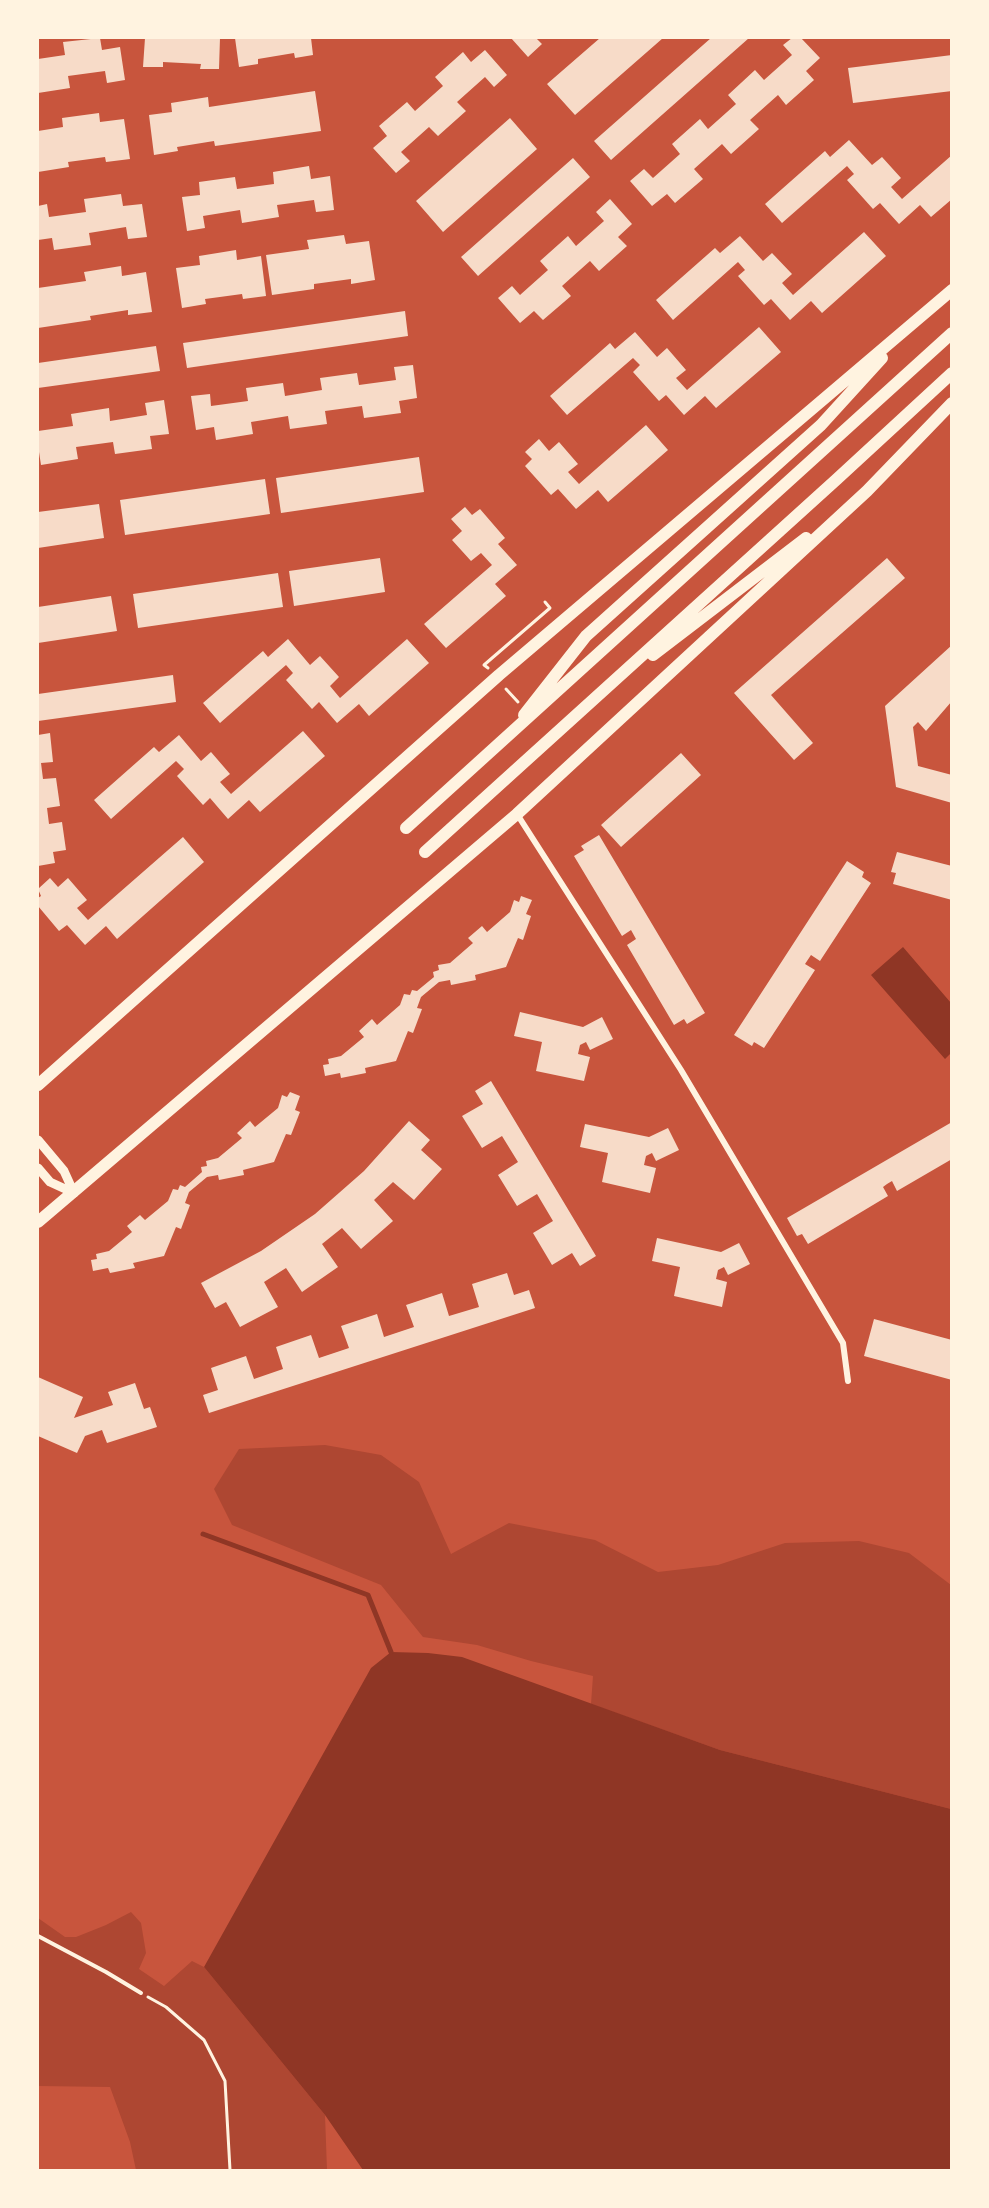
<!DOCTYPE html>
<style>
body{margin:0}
#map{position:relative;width:989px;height:2208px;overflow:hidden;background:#c8553d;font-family:Roboto,sans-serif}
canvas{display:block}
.frame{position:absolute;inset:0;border:39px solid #fff3e0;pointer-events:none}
</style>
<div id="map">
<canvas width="989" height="2208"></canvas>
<div class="frame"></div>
</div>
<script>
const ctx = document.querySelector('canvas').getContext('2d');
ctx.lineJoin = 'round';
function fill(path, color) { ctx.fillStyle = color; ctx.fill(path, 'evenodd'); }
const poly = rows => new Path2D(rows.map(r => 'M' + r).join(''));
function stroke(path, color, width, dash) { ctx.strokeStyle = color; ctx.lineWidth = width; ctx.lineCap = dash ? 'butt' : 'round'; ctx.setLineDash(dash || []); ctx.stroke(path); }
const green = poly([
 [325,1445,381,1455,419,1482,451,1554,509,1523,595,1540,658,1572,718,1565,785,1543,859,1541,909,1553,951,1585,951,1809,720,1750,591,1704,593,1676,531,1661,477,1645,423,1637,381,1585,232,1525,214,1489,239,1449],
 [131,1912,141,1923,146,1953,139,1969,164,1986,192,1961,204,1967,325,2115,327,2170,136,2170,130,2142,110,2087,38,2086,38,1918,65,1937,76,1937,106,1925]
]);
const water = poly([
 [903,947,951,1003,951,1053,945,1059,871,975],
 [391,1652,428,1653,462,1657,720,1750,951,1809,951,2170,363,2170,325,2115,204,1967,371,1668]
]);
const stream = poly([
 [203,1534,368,1595,391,1652]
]);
const building = poly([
 [100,38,102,50,120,47,125,80,107,83,105,71,68,76,70,88,38,93,38,59,65,55,63,42],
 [145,38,220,38,219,69,200,69,201,64,163,62,163,67,143,67],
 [235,38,311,38,313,55,295,58,294,53,258,59,258,64,239,67],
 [511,38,536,38,542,44,528,57],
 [600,38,663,38,575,115,547,84],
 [711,38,749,38,611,160,594,141],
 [792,38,801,38,820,58,806,71,814,80,786,105,778,95,750,120,759,129,731,154,722,144,694,169,703,179,675,203,667,194,652,206,630,181,644,169,653,178,680,154,672,144,700,119,708,129,736,104,728,95,755,70,764,80,792,55,783,45],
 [485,50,507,75,494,87,485,77,457,102,466,111,438,136,429,127,401,152,410,161,396,173,373,148,387,136,379,126,407,102,415,111,443,86,435,77,463,52,471,62],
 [952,55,952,91,853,103,848,68],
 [315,91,321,131,215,146,214,141,177,147,178,151,154,155,149,115,172,112,171,103,208,97,209,107],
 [99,113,100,122,124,119,130,159,106,162,105,157,68,162,69,167,38,172,38,131,63,127,62,118],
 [510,118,537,149,443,232,416,201],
 [849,140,872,165,882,157,901,178,891,187,902,199,952,155,952,199,931,217,920,205,899,224,880,203,873,209,847,180,854,174,847,166,782,223,765,204,825,151,830,157],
 [573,158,590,177,478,276,461,257],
 [309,166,311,179,330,176,334,210,316,212,314,200,277,205,279,217,242,223,240,210,203,216,205,228,187,231,182,197,200,195,199,182,235,177,237,189,274,184,273,172],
 [121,194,123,206,142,204,147,237,128,239,126,227,89,233,91,245,54,250,52,238,38,240,38,206,47,204,49,217,86,212,84,199],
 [610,199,632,224,618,237,627,246,599,271,590,261,562,286,571,296,543,320,534,311,520,323,498,298,512,286,520,295,548,270,540,261,568,236,576,246,604,221,596,212],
 [864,232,886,256,822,313,811,301,790,320,771,299,764,305,738,276,745,270,738,262,673,320,656,300,715,248,720,253,740,236,763,261,772,253,792,274,782,283,793,295],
 [344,235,346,244,369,241,375,280,351,284,351,279,314,284,314,289,272,295,266,255,309,249,307,240],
 [236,250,237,260,261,256,266,296,243,299,242,294,205,299,206,304,182,308,176,268,200,265,199,256],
 [121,266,122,276,146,272,152,312,128,315,128,310,90,316,91,320,38,328,38,288,86,281,84,272],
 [405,311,408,336,187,368,183,343],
 [759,327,781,352,716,408,705,396,684,415,666,395,659,401,633,372,640,365,633,358,567,415,550,396,610,343,615,349,635,332,657,357,667,348,686,370,676,378,687,390],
 [156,346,160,371,38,388,38,363],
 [413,365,417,398,399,401,401,413,364,418,362,406,325,411,327,424,290,429,288,416,251,422,253,434,216,440,214,427,196,430,191,396,210,394,211,406,248,401,246,388,283,383,285,396,322,390,320,378,357,373,359,385,396,380,394,367],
 [164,400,169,434,150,436,152,449,115,454,113,442,76,447,78,459,41,465,39,452,38,453,38,431,73,426,71,414,109,408,110,421,147,415,145,403],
 [646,425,668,450,608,502,598,490,576,509,558,489,551,495,525,466,532,459,525,452,539,439,549,451,559,442,578,464,568,472,579,484],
 [419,457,424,492,281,513,276,478],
 [265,479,270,514,125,535,120,500],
 [99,504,104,538,38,548,38,512],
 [465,507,472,515,480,509,505,538,498,544,517,565,495,584,506,596,446,648,424,624,492,565,481,553,471,561,452,540,462,531,451,519],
 [380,558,385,592,294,606,289,571],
 [887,558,905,578,771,695,813,743,794,760,734,693],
 [278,573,283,607,138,628,133,594],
 [111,596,117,631,38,643,38,607],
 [288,639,310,665,320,656,339,677,330,686,340,698,407,639,429,663,369,716,359,704,337,723,319,702,312,709,286,680,293,673,286,665,220,723,203,703,263,651,268,657],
 [952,645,952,701,926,731,918,722,913,727,918,766,952,775,952,803,896,787,885,706],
 [173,675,176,702,38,721,38,694],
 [303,731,325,756,260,812,249,800,228,819,210,798,203,805,177,776,184,769,176,761,111,819,94,800,154,747,159,752,179,735,201,761,211,752,230,774,220,782,231,794],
 [50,733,53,762,41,763,43,779,56,778,60,806,47,808,49,824,62,822,66,850,53,852,55,863,38,866,38,735],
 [681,753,701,775,621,847,601,825],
 [599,835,705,1013,687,1024,684,1019,674,1025,627,945,636,939,631,930,622,936,574,856,584,850,581,846],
 [183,837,204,862,117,939,106,926,85,945,67,925,59,931,38,906,38,898,41,896,38,889,50,878,58,887,68,878,87,900,77,908,88,920],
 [897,852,952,866,952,900,893,884,896,873,891,872],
 [847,861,864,872,862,877,871,883,820,961,811,955,805,964,815,970,764,1048,754,1042,752,1046,734,1035],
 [521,896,532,900,526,914,531,916,523,940,518,938,506,967,475,975,476,980,451,985,450,980,439,982,421,997,417,1008,422,1009,413,1033,408,1031,396,1061,365,1068,366,1073,341,1078,340,1073,325,1076,323,1065,329,1064,328,1059,341,1056,364,1037,359,1031,372,1019,377,1025,400,1005,404,994,410,995,412,990,417,991,434,977,433,972,439,970,438,965,450,963,473,943,468,938,482,926,487,932,510,912,514,900,519,902],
 [520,1012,583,1027,602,1017,613,1039,590,1050,586,1042,580,1045,578,1054,590,1057,584,1081,536,1071,542,1042,514,1036],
 [491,1081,596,1256,580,1266,572,1253,552,1265,533,1233,553,1221,537,1194,517,1206,498,1175,518,1162,502,1136,482,1148,462,1116,483,1104,475,1091],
 [290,1092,300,1096,295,1110,300,1112,291,1135,286,1134,274,1162,243,1170,244,1175,219,1180,218,1175,207,1177,189,1192,185,1203,190,1205,181,1229,176,1227,164,1256,133,1263,135,1268,110,1273,108,1268,93,1271,91,1260,97,1259,96,1254,109,1251,132,1232,127,1226,140,1215,145,1220,168,1201,173,1189,178,1190,180,1185,185,1187,202,1172,201,1167,207,1166,206,1161,218,1158,242,1138,237,1133,250,1121,255,1127,278,1108,282,1095,287,1097],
 [409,1121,430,1140,421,1150,442,1169,414,1200,393,1182,374,1200,393,1221,361,1249,342,1228,322,1244,338,1267,302,1292,286,1268,264,1282,278,1307,240,1327,226,1302,215,1308,201,1283,261,1251,315,1214,364,1171],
 [952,1122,952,1159,897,1191,892,1181,887,1184,883,1187,888,1196,808,1244,802,1234,797,1236,787,1218],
 [585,1124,649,1137,668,1128,679,1150,656,1161,652,1153,646,1156,644,1165,656,1168,650,1193,602,1182,608,1153,580,1147],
 [657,1238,721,1252,739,1243,750,1264,728,1275,724,1267,718,1270,716,1279,727,1282,722,1307,674,1296,680,1267,652,1261],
 [507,1273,514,1295,529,1290,535,1308,209,1413,203,1395,218,1390,211,1368,246,1356,254,1379,283,1369,276,1347,311,1335,319,1358,349,1348,341,1326,377,1314,384,1337,414,1327,406,1305,442,1293,449,1316,479,1307,472,1284],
 [874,1319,952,1340,952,1380,864,1356],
 [38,1377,83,1397,74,1418,113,1405,108,1392,135,1383,144,1409,150,1407,157,1427,107,1443,102,1430,85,1436,77,1453,38,1436]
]);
const path = poly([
 [488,668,484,665,550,608,545,602],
 [506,689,518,702],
 [148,1997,166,2007,204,2040,225,2081,230,2170]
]);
const service = poly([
 [38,1936,106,1972,141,1993]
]);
const minor = poly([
 [517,814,681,1070,843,1343,848,1381]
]);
const tertiary = poly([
 [38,1140,64,1171,74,1193],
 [38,1168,50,1182,74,1193]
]);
const primary = poly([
 [653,655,806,538],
 [524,715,586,636,821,425,882,358],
 [406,828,952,333],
 [425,852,837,479,952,373],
 [38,1085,499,675,952,290],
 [38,1222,517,814,867,491,952,403]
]);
fill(green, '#ae4732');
fill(water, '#8f3625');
stroke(stream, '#8f3625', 5);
fill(building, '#f7dbc8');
stroke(path, '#fff3e0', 3);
stroke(service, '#fff3e0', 4);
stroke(minor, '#fff3e0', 6);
stroke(tertiary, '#fff3e0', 9);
stroke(primary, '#fff3e0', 12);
</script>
